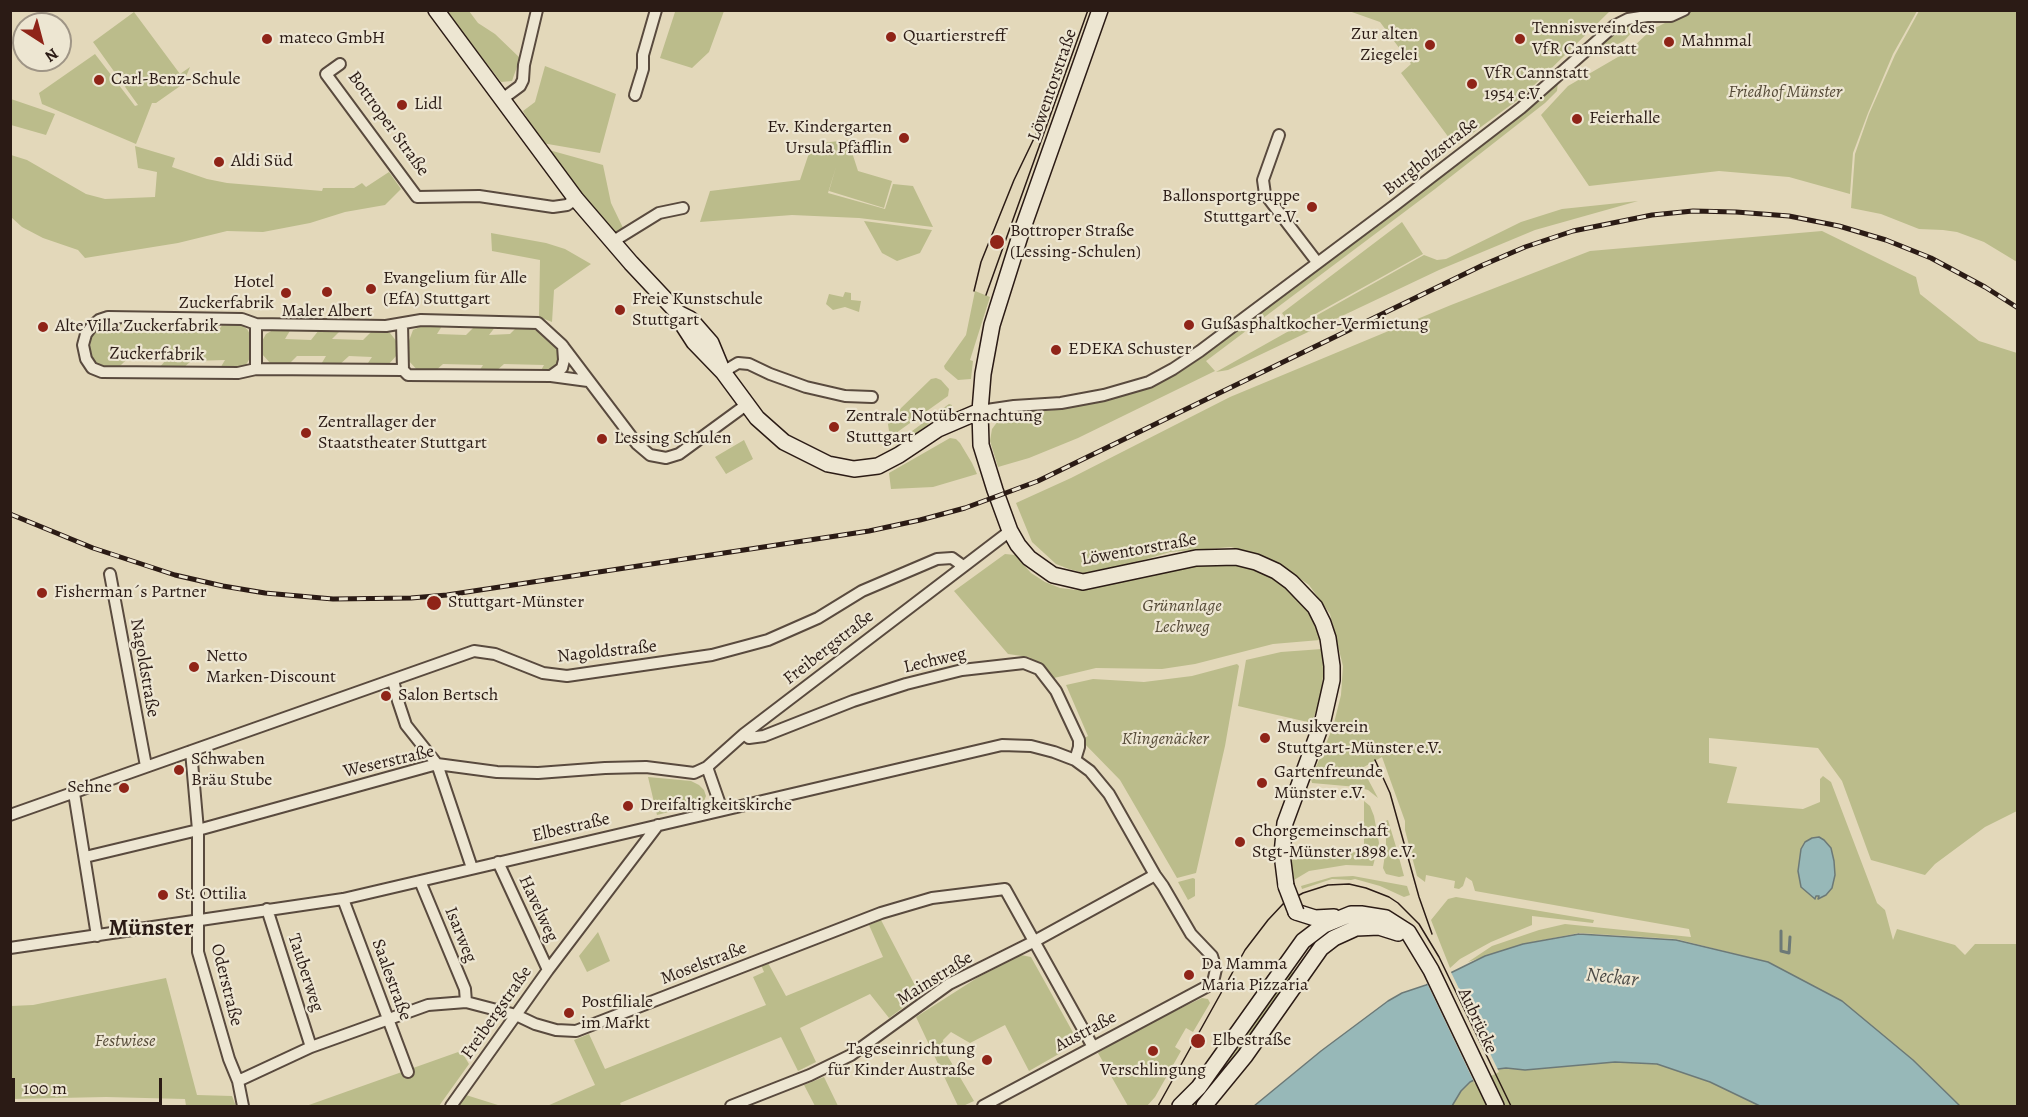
<!DOCTYPE html>
<meta charset="utf-8">
<style>
body{margin:0}
#map{position:relative;width:2028px;height:1117px;overflow:hidden;background:#e3d8ba;font-family:Alegreya,serif}
canvas{display:block}
.frame{position:absolute;inset:0;border:12px solid #2b1b15;pointer-events:none}
.north{position:absolute;left:12px;top:12px;width:60px;height:60px;box-sizing:border-box;background:#ede6d2;border:2px solid #9f9586;border-radius:50%;rotate:144deg;font-size:16px;font-weight:700;line-height:24px;text-align:center;color:#2b1b15}
.north::after{content:'';display:block;margin:auto;width:21px;height:27px;background:#8f2418;clip-path:polygon(50% 0,100% 100%,50% 72%,0 100%)}
.scale{position:absolute;left:12px;top:1078px;width:150px;height:27px;box-sizing:border-box;border:3px solid #2b1b15;border-top:0;padding-left:8px;font-size:18px;line-height:21px;white-space:nowrap;color:#2b1b15;-webkit-text-stroke:4px #ede6d2;paint-order:stroke}
</style>
<div id="map">
<canvas width="2028" height="1117"></canvas>
<div class="frame"></div>
<div class="north">N</div>
<div class="scale">100 m</div>
</div>
<script>
const ctx = document.querySelector('canvas').getContext('2d');
ctx.lineJoin = 'round';
function fill(path, color) { ctx.fillStyle = color; ctx.fill(path, 'evenodd'); }
const poly = rows => new Path2D(rows.map(r => 'M' + r).join(''));
function stroke(path, color, width, dash) { ctx.strokeStyle = color; ctx.lineWidth = width; ctx.lineCap = dash ? 'butt' : 'round'; ctx.setLineDash(dash || []); ctx.stroke(path); }
function label(font, color, halo, rows, align = 'center') {
  ctx.font = font + ' Alegreya,serif'; ctx.lineWidth = 4.5; ctx.setLineDash([]); ctx.textBaseline = 'middle'; ctx.strokeStyle = halo; ctx.fillStyle = color; for (const [text, x, y, turn = 0] of rows) {
    ctx.save(); ctx.translate(x, y); ctx.rotate((+turn || 0) * Math.PI / 180); ctx.textAlign = isNaN(turn) ? turn : align; if (halo) ctx.strokeText(text, 0, 0); ctx.fillText(text, 0, 0); ctx.restore();
  }
}
const green = poly([
 [446,11,469,11,478,23,495,34,520,58,512,81,501,82],
 [679,11,724,11,709,52,692,68,660,58,675,12],
 [1349,11,1610,10,1610,11,1523,96,1455,146,1401,73,1411,64,1380,22],
 [1689,11,1917,11,1893,54,1868,113,1853,153,1850,194,1789,177,1719,171,1589,186,1541,115,1568,86,1630,50,1651,30],
 [1919,11,2017,11,2017,262,1984,242,1957,232,1943,230,1919,229,1881,214,1851,208,1855,154,1869,114,1895,55],
 [134,12,180,74,190,67,183,84,156,103,152,103,136,144,42,104,39,93,95,54,135,106,138,105,93,42],
 [1642,21,1624,41,1601,52,1585,56,1614,28],
 [545,66,616,94,600,153,542,143,523,111,535,102],
 [1558,82,1557,91,1545,103,1435,189,1206,361,1215,371,1078,438,1029,458,998,467,990,441,992,429,998,421,1013,415,1063,409,1131,393,1158,382,1202,357,1201,355,1540,99],
 [11,99,55,114,46,135,11,125],
 [848,140,858,171,892,181,884,208,829,191,836,167,828,193,885,209,893,184,913,186,933,227,859,218,792,215,700,222,710,191,800,180,812,144],
 [135,146,175,158,172,167,207,179,227,183,322,191,323,188,354,188,362,183,366,187,389,172,401,189,385,205,345,212,310,223,263,232,227,231,178,243,85,258,78,250,43,238,22,227,11,217,11,155,27,160,86,194,105,199,155,197,157,172,138,168],
 [549,150,603,165,611,203,625,232,613,237],
 [1638,201,1535,230,1439,270,1228,370,1216,372,1424,255,1437,260,1446,259,1521,222,1562,209],
 [864,221,932,230,920,253,897,261,882,253],
 [1402,222,1423,254,1292,327,1282,313],
 [1822,231,1916,277,1920,294,1979,341,2017,353,2018,801,2016,802,2017,811,1985,827,1935,864,1925,875,1871,860,1842,781,1818,748,1709,738,1709,763,1737,767,1727,803,1803,809,1820,802,1820,779,1823,776,1831,782,1877,903,1885,910,1893,940,1897,929,1955,945,1965,955,1975,944,2017,944,2017,1106,1960,1106,1913,1060,1768,962,1676,939,1579,933,1523,944,1468,962,1492,946,1539,930,1565,924,1691,937,1689,929,1475,891,1472,881,1466,877,1463,886,1459,889,1454,888,1455,881,1426,875,1425,882,1417,876,1405,830,1405,821,1382,757,1362,768,1378,798,1368,790,1357,787,1312,783,1311,779,1333,727,1341,695,1343,666,1330,614,1309,585,1288,570,1266,557,1231,547,1170,552,1117,568,1087,574,1069,569,1056,564,1032,542,1016,503,1071,478,1230,397,1451,305,1590,251],
 [1801,849,1827,895,1816,895,1801,887,1798,871],
 [491,233,546,243,565,249,591,264,554,290,552,322,539,317,540,260,492,251],
 [975,291,990,297,970,360,973,361,971,379,958,380,945,369,944,366,966,335],
 [845,292,851,293,851,300,861,301,859,312,845,307,833,310,826,304,829,294,843,297],
 [105,322,123,322,116,332,151,333,161,323,184,323,176,331,218,331,223,324,238,323,247,329,251,336,252,354,246,365,241,369,219,370,225,360,191,361,181,370,158,369,166,360,126,360,117,369,106,369,93,361,90,347,92,331],
 [422,326,442,326,437,334,466,335,475,326,496,326,489,335,510,334,518,326,533,329,542,333,555,344,559,349,559,360,557,367,551,372,539,374,544,365,504,364,494,373,478,373,483,365,443,364,433,373,419,372,408,360,407,346,413,330],
 [275,329,291,329,285,339,311,340,319,330,340,331,332,339,363,340,373,330,383,330,390,333,397,342,397,355,388,365,366,366,372,357,349,356,338,366,320,366,326,356,297,356,287,366,271,364,262,354,261,343,266,334],
 [936,378,941,380,949,389,948,396,896,433,889,431,888,424,898,411,931,379],
 [949,404,952,405,952,407,902,444,897,442],
 [950,438,956,439,960,443,972,463,977,474,933,487,891,489,889,473],
 [744,440,753,459,726,474,715,457],
 [1005,554,1015,555,1031,573,1045,582,1060,588,1077,590,1090,589,1190,565,1235,563,1253,568,1271,575,1287,587,1301,601,1310,613,1320,640,1273,644,1195,664,1162,669,1096,668,1054,678,1029,657,1008,654,954,591],
 [1322,649,1324,667,1321,696,1312,723,1238,706,1246,660,1281,652],
 [1237,664,1239,666,1225,746,1196,873,1177,878,1120,780,1081,740,1088,736,1066,685,1093,679,1144,682,1192,676],
 [648,777,691,781,699,785,704,790,706,796,704,801,696,805,657,815],
 [1364,801,1370,806,1374,816,1379,843,1373,866,1346,865,1309,871,1294,880,1291,860,1364,851],
 [1388,820,1397,850,1404,876,1399,877,1386,874,1383,868,1386,847,1386,833,1383,822],
 [1353,876,1407,886,1410,895,1404,897,1380,886,1355,879,1351,880,1332,879,1302,889,1301,886,1332,877],
 [1193,878,1195,879,1195,896,1188,900,1178,882],
 [1456,897,1594,920,1593,923,1532,916,1532,925,1491,942,1460,959,1450,968,1431,920,1448,899],
 [881,920,920,995,889,1018,870,994,800,1028,816,1062,798,1071,781,1037,620,1103,621,1106,547,1106,595,1085,574,1040,589,1034,605,1069,766,1005,753,977,764,972,761,965,768,963,786,996,883,957,869,925],
 [598,932,610,961,587,972,579,956],
 [1021,955,1031,957,1075,1036,1071,1047,1029,1071,1005,1025,970,1043,951,1032,943,1040,944,1050,974,1101,963,1106,958,1106,916,1017,980,976],
 [1291,971,1294,973,1241,1052,1197,1106,1192,1106,1206,1091,1236,1051],
 [166,978,197,1095,232,1096,236,1106,186,1106,185,1099,106,1097,11,1099,11,1006,33,1005],
 [1202,998,1208,999,1210,1003,1193,1032,1186,1028,1175,1047,1181,1051,1155,1097,1147,1106,1128,1106,1098,1053,1133,1031],
 [461,1051,469,1064,439,1106,306,1106],
 [1615,1062,1657,1064,1710,1082,1760,1106,1447,1106,1470,1082,1498,1069,1506,1068,1525,1070],
 [824,1077,838,1106,815,1106,804,1085],
 [466,1095,501,1106,459,1106]
]);
const water = poly([
 [1819,837,1824,840,1831,848,1834,861,1835,875,1832,888,1826,895,1818,899,1819,896,1816,896,1815,899,1801,887,1798,871,1801,849,1805,842,1812,838,1819,837],
 [1579,934,1676,940,1768,962,1842,1001,1913,1060,1960,1106,1760,1106,1710,1082,1657,1064,1615,1062,1525,1070,1506,1068,1498,1069,1470,1082,1461,1091,1452,1106,1254,1106,1321,1051,1388,1001,1402,993,1426,985,1485,956,1523,944,1579,934]
]);
const pier = poly([
 [1450,970,1499,1072,1475,1084,1426,981]
]);
const stream = poly([
 [1781,931,1781,951,1789,953,1790,937]
]);
const street = poly([
 [340,64,326,74,417,197,479,196,553,207,567,205,576,199],
 [635,95,643,69,643,55,656,10],
 [501,100,520,86,523,80,524,65,537,10],
 [1279,135,1263,180,1265,194,1317,262],
 [612,242,659,213,683,208],
 [402,324,403,370],
 [256,369,256,324],
 [723,372,738,363,749,364,770,374,806,387,845,396,872,397],
 [551,376,562,368,564,360,563,346],
 [588,381,551,376,408,375,403,370,256,369,238,373,102,372,92,368,86,359,83,345,86,334,92,326,99,320,108,317,242,319,256,324,386,326,421,320,538,323,562,345,637,444,650,455,666,458,679,454,746,405],
 [980,411,1014,406,1061,403,1104,395,1149,382,1173,369,1200,351,1395,205,1521,108,1614,26,1628,19,1647,16,1671,16,1684,10],
 [110,574,146,766],
 [393,680,398,701,406,725,437,764,472,868],
 [744,734,749,738,764,736,853,701,906,684,962,670,1024,663,1039,669,1056,691,1079,740,1079,747,1075,760],
 [191,751,198,830,198,952,229,1059,238,1081,243,1106],
 [707,767,722,810],
 [74,793,97,936],
 [10,815,474,651,495,654,543,673,567,676,712,655,768,640,818,618,862,591,937,559,952,558,963,566],
 [85,857,198,830,437,764,497,772,538,773,605,768,646,767,694,773,707,767,744,734,1010,531],
 [498,862,548,970],
 [420,881,465,989,466,1002],
 [343,899,408,1072],
 [267,909,311,1047],
 [10,948,343,899,1002,745,1031,746,1054,752,1075,760,1090,771,1109,794,1155,875,1163,886,1191,934,1212,956,1216,969,1213,982,1206,987,983,1106],
 [238,1081,311,1047,428,1005,466,1002,516,1015,535,1024,556,1030,576,1031,881,913,932,898,1005,889,1093,1047],
 [451,1106,548,970,658,825],
 [731,1106,810,1075,851,1055,949,984,1033,942,1155,875]
]);
const secondary = poly([
 [436,10,576,199,631,263,678,313,690,319,711,343,723,372],
 [1100,10,1020,236,992,325,983,374,980,411,981,445,995,490,1010,531,1018,545,1029,558,1053,575,1083,582,1196,558,1236,557,1256,562,1276,571,1291,582,1315,607,1323,623,1328,638,1332,666,1332,680,1323,720,1285,823,1282,854,1286,886],
 [679,314,683,325,694,342,723,372,757,418,784,442,828,464,854,469,878,466,899,455,938,429,980,411],
 [1296,912,1315,918,1334,917],
 [1180,1106,1199,1087,1303,941,1324,925,1351,914,1361,914,1386,918,1408,932,1431,970,1496,1106],
 [1204,1106,1245,1056,1321,948,1334,938,1356,928,1379,927,1398,933]
]);
const tram = poly([
 [974,291,981,262,1014,180,1039,128],
 [986,295,1088,10],
 [1375,760,1390,793,1419,897,1432,934],
 [1158,1106,1245,950,1268,920,1283,904,1303,893,1328,885,1349,884,1366,888,1389,897,1398,903,1419,924,1439,957,1511,1106]
]);
const rail = poly([
 [10,514,93,548,175,575,223,586,265,593,333,599,411,598,447,595,869,531,920,520,965,508,1038,481,1483,265,1525,247,1573,231,1652,215,1693,211,1736,212,1789,216,1839,226,1886,240,1931,258,1985,287,2018,308]
]);
const secondaryBridge = poly([
 [1286,886,1296,912]
]);
const markers = [
 [891,37,6,"#8f2418"],
 [267,39,6,"#8f2418"],
 [1520,39,6,"#8f2418"],
 [1669,42,6,"#8f2418"],
 [1430,45,6,"#8f2418"],
 [99,80,6,"#8f2418"],
 [1472,84,6,"#8f2418"],
 [402,105,6,"#8f2418"],
 [1577,119,6,"#8f2418"],
 [904,138,6,"#8f2418"],
 [219,162,6,"#8f2418"],
 [1312,207,6,"#8f2418"],
 [997,242,8,"#8f2418"],
 [371,289,6,"#8f2418"],
 [327,292,6,"#8f2418"],
 [286,293,6,"#8f2418"],
 [620,310,6,"#8f2418"],
 [1189,325,6,"#8f2418"],
 [43,327,6,"#8f2418"],
 [1056,350,6,"#8f2418"],
 [834,427,6,"#8f2418"],
 [306,433,6,"#8f2418"],
 [602,439,6,"#8f2418"],
 [42,593,6,"#8f2418"],
 [434,603,8,"#8f2418"],
 [194,667,6,"#8f2418"],
 [386,696,6,"#8f2418"],
 [1265,738,6,"#8f2418"],
 [179,770,6,"#8f2418"],
 [1262,783,6,"#8f2418"],
 [124,788,6,"#8f2418"],
 [628,806,6,"#8f2418"],
 [1240,842,6,"#8f2418"],
 [163,895,6,"#8f2418"],
 [1189,975,6,"#8f2418"],
 [569,1013,6,"#8f2418"],
 [1198,1041,8,"#8f2418"],
 [1153,1051,6,"#8f2418"],
 [987,1060,6,"#8f2418"]
];
const poiNames = [
 ["Tennisverein des",1532,29],
 ["VfR Cannstatt",1532,50],
 ["Zur alten",1418,35,"right"],
 ["Ziegelei",1418,56,"right"],
 ["Quartierstreff",903,37],
 ["mateco GmbH",279,39],
 ["Mahnmal",1681,42],
 ["VfR Cannstatt",1484,74],
 ["1954 e.V.",1484,95],
 ["Carl-Benz-Schule",111,80],
 ["Lidl",414,105],
 ["Feierhalle",1589,119],
 ["Ev. Kindergarten",892,128,"right"],
 ["Ursula Pfäfflin",892,149,"right"],
 ["Aldi Süd",231,162],
 ["Ballonsportgruppe",1300,197,"right"],
 ["Stuttgart e.V.",1300,218,"right"],
 ["Bottroper Straße",1010,232],
 ["(Lessing-Schulen)",1010,253],
 ["Evangelium für Alle",383,279],
 ["(EfA) Stuttgart",383,300],
 ["Hotel",274,283,"right"],
 ["Zuckerfabrik",274,304,"right"],
 ["Freie Kunstschule",632,300],
 ["Stuttgart",632,321],
 ["Maler Albert",327,312,"center"],
 ["Gußasphaltkocher-Vermietung",1201,325],
 ["Alte Villa Zuckerfabrik",55,327],
 ["EDEKA Schuster",1068,350],
 ["Zentrale Notübernachtung",846,417],
 ["Stuttgart",846,438],
 ["Zentrallager der",318,423],
 ["Staatstheater Stuttgart",318,444],
 ["Lessing Schulen",614,439],
 ["Fisherman´s Partner",54,593],
 ["Stuttgart-Münster",448,603],
 ["Netto",206,657],
 ["Marken-Discount",206,678],
 ["Salon Bertsch",398,696],
 ["Musikverein",1277,728],
 ["Stuttgart-Münster e.V.",1277,749],
 ["Schwaben",191,760],
 ["Bräu Stube",191,781],
 ["Gartenfreunde",1274,773],
 ["Münster e.V.",1274,794],
 ["Sehne",112,788,"right"],
 ["Dreifaltigkeitskirche",640,806],
 ["Chorgemeinschaft",1252,832],
 ["Stgt-Münster 1898 e.V.",1252,853],
 ["St. Ottilia",175,895],
 ["Da Mamma",1201,965],
 ["Maria Pizzaria",1201,986],
 ["Postfiliale",581,1003],
 ["im Markt",581,1024],
 ["Elbestraße",1212,1041],
 ["Tageseinrichtung",975,1050,"right"],
 ["für Kinder Austraße",975,1071,"right"],
 ["Verschlingung",1153,1071,"center"]
];
const streetNames = [
 ["Löwentorstraße",1053,85,-71],
 ["Bottroper Straße",388,124,54],
 ["Burgholzstraße",1431,157,-38],
 ["Zuckerfabrik",157,355,1],
 ["Löwentorstraße",1139,550,-10],
 ["Freibergstraße",829,648,-38],
 ["Nagoldstraße",607,652,-6],
 ["Lechweg",935,661,-13],
 ["Nagoldstraße",144,668,80],
 ["Weserstraße",389,762,-13],
 ["Elbestraße",571,828,-13],
 ["Havelweg",538,909,65],
 ["Isarweg",460,935,68],
 ["Moselstraße",704,964,-21],
 ["Tauberweg",305,973,72],
 ["Mainstraße",935,979,-32],
 ["Saalestraße",391,980,70],
 ["Oderstraße",226,985,76],
 ["Freibergstraße",497,1013,-55],
 ["Aubrücke",1477,1021,65],
 ["Austraße",1086,1032,-28]
];
const parkNames = [
 ["Friedhof Münster",1785,93],
 ["Grünanlage",1182,607],
 ["Lechweg",1182,628],
 ["Klingenäcker",1165,740],
 ["Festwiese",125,1042]
];
const waterNames = [
 ["Neckar",1612,978,6]
];
const districtNames = [
 ["Münster",151,929]
];
fill(green, '#bbbc8b');
fill(water, '#97b8b8');
stroke(water, '#6c7977', 1.5);
fill(pier, '#e3d8ba');
stroke(stream, '#6c7977', 3);
stroke(street, '#594a3e', 14);
stroke(secondary, '#2b1b15', 18);
stroke(street, '#ede6d2', 10);
stroke(secondary, '#ede6d2', 15);
stroke(tram, '#2b1b15', 1.5);
stroke(rail, '#2b1b15', 5);
stroke(rail, '#ede6d2', 3, [9]);
stroke(secondaryBridge, '#2b1b15', 18, []);
stroke(secondaryBridge, '#ede6d2', 15);
for (const [x, y, r, color] of markers) { const dot = new Path2D(); dot.arc(x, y, r, 0, 2 * Math.PI); ctx.fillStyle = color; ctx.fill(dot); stroke(dot, '#ede6d2', 2); }
label('18px', '#2b1b15', '#ede6d2', poiNames, 'left');
label('18px', '#2b1b15', '#ede6d2', streetNames);
label('italic 18px', '#564b38', '#ede6d2', parkNames);
label('italic 20px', '#4b4a46', '#ede6d2', waterNames);
label('bold 24px', '#2b1b15', '#ede6d2', districtNames);
</script>
